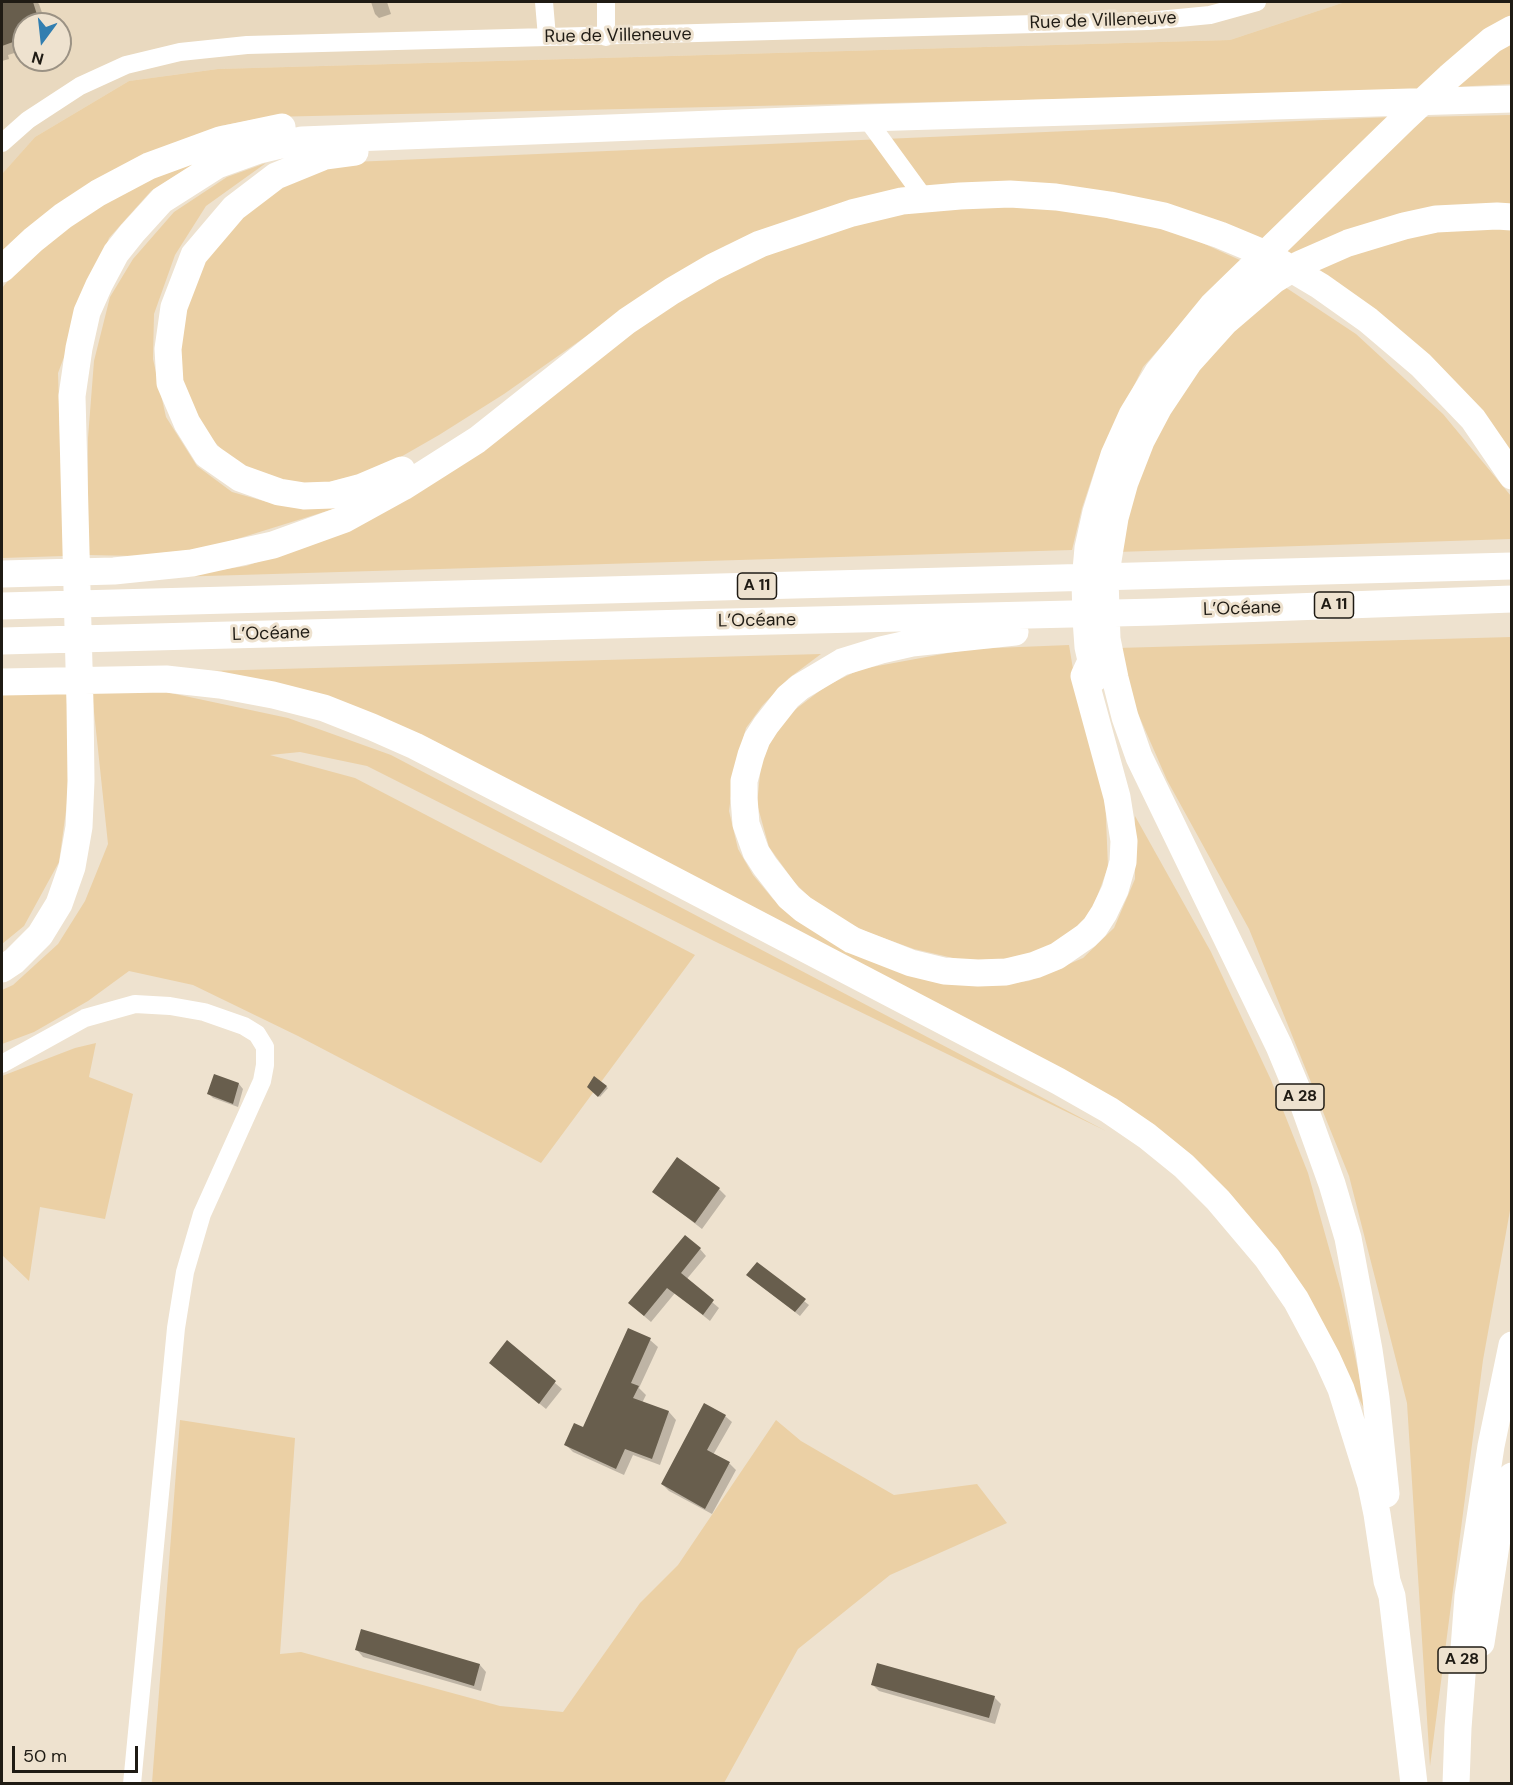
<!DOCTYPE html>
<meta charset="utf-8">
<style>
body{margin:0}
#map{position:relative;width:1513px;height:1785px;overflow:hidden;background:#eee2cf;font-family:"DM Sans",sans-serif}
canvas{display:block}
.frame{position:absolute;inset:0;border:3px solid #1f1b14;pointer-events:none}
.north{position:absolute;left:12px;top:12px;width:60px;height:60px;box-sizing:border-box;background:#eee2cf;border:2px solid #9b9284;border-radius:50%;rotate:195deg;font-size:16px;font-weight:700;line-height:24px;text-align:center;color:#1f1b14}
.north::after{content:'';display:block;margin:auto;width:21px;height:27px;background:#317eb0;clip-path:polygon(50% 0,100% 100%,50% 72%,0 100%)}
.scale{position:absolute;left:12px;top:1746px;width:126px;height:27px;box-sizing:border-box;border:3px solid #1f1b14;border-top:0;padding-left:8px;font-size:18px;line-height:21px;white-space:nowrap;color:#1f1b14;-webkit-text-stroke:4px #eee2cf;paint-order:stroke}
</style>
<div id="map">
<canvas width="1513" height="1785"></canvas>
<div class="frame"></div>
<div class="north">N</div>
<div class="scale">50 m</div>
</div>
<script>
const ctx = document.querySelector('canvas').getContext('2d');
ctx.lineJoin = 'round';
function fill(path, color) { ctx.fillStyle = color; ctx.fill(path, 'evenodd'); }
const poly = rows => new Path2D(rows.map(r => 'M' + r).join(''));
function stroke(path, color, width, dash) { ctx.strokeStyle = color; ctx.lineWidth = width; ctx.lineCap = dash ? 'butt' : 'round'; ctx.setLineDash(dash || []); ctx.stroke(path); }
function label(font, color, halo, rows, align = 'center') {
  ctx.font = font + ' "DM Sans",sans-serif'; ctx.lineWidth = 6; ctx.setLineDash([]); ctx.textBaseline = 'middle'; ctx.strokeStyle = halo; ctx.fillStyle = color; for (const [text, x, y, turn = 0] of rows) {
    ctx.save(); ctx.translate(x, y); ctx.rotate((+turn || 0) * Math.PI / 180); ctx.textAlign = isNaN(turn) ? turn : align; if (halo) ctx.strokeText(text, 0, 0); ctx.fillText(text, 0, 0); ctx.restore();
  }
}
const built = poly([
 [2,2,1345,2,1230,40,218,69,129,81,35,137,2,174],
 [24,24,60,24,60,60,24,60]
]);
const green = poly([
 [1345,2,1511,2,1511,20,1420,91,268,117,220,126,144,157,2,256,2,174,35,137,129,81,218,69,1230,40],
 [1511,39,1511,84,1453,87],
 [1511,115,1511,207,1292,260,1279,253,1419,117],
 [1392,117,1260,243,1224,227,902,194,622,311,504,394,439,435,378,470,317,485,285,483,254,474,228,456,207,434,185,397,177,357,193,278,248,205,315,170,353,162],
 [204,158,151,191,109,238,58,373,64,556,2,558,2,288,36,247,137,181],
 [266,163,206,206,175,255,154,314,153,359,166,417,197,466,232,492,267,502,315,505,356,502,208,548,136,556,88,555,88,438,94,361,110,297,133,259,174,212,227,177],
 [1056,203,1178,232,1242,261,1199,304,1143,367,1097,463,1082,508,1072,550,173,577,246,566,323,540,710,275,882,213],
 [1511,224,1511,460,1313,270,1409,233],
 [1285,287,1356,334,1443,414,1511,496,1511,539,1117,552,1142,458,1201,359],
 [1511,637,1511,1205,1483,1360,1430,1766,1407,1403,1349,1176,1249,929,1167,780,1122,677,1117,648],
 [1069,645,1075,681,1105,795,1108,867,1090,916,1052,946,1016,958,966,961,914,949,867,932,822,910,795,883,769,847,757,804,761,765,773,734,792,712,826,686,861,669,970,649],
 [821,654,789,678,762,706,746,728,734,773,729,811,738,849,753,875,773,899,805,925,981,986,1029,981,1083,958,1114,928,1135,879,1135,816,1211,952,1271,1080,1308,1173,1341,1291,1368,1417,1330,1337,1226,1190,434,741,171,672],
 [68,689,68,796,59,862,24,926,2,944,2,691],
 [161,691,288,718,391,755,1106,1131,714,941,367,766,300,752,270,755,355,778,695,955,541,1163,298,1036,193,985,129,971,88,1001,34,1032,2,1044,2,990,13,985,58,944,85,901,108,844,92,693],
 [96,1043,89,1077,133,1094,105,1219,40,1207,29,1281,2,1255,2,1076,75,1048],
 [180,1420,295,1438,280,1654,301,1652,500,1706,563,1712,640,1603,678,1565,776,1420,801,1441,894,1495,977,1484,1007,1523,890,1575,798,1649,724,1783,152,1783]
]);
const shadow = poly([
 [9,2,37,2,39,4,46,24,24,24,24,50,8,55,9,59,2,61,2,4],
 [371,2,387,2,391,14,379,18,375,14],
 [215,1076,239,1084,243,1089,238,1107,213,1098,209,1094],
 [595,1078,608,1088,600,1097,589,1086],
 [719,1189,726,1196,702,1229,654,1192],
 [700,1249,706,1256,686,1280,719,1308,710,1321,675,1293,651,1322,637,1310],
 [757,1264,809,1305,800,1316,752,1279],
 [650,1340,658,1347,639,1388,646,1395,642,1403,669,1412,676,1420,660,1465,633,1455,624,1475,573,1452,565,1444,583,1429],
 [507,1342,562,1389,546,1409,497,1369],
 [725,1416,732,1422,713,1455,730,1464,736,1470,712,1514,669,1491,662,1484],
 [357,1650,480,1665,486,1672,481,1691,363,1657],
 [872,1684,994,1697,1001,1704,995,1724,879,1691]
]);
const building = poly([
 [2,2,33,2,40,24,24,24,24,38,2,46],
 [214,1074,239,1083,233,1104,207,1094],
 [594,1076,607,1086,598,1097,587,1087],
 [677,1157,720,1188,695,1223,652,1192],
 [685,1235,701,1248,681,1273,714,1300,703,1315,667,1288,644,1316,628,1303],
 [757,1262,806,1299,795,1312,746,1275],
 [628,1328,651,1338,631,1383,639,1386,633,1398,669,1411,652,1459,625,1449,616,1469,564,1445,574,1423,583,1427],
 [507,1340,556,1381,539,1404,489,1363],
 [704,1403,726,1415,707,1450,730,1462,705,1509,661,1484],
 [361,1629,480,1664,474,1686,355,1650],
 [877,1663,995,1696,989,1718,871,1685]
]);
const minor = poly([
 [544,2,547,37],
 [606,2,606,37],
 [866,118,925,199],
 [2,143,28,120,80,86,126,65,180,52,247,45,1148,21,1210,15,1257,2],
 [2,1064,85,1018,135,1004,170,1006,204,1012,244,1026,257,1034,265,1047,265,1065,262,1081,202,1214,185,1272,176,1328,132,1784]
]);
const highway = poly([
 [355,152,325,156,276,176,234,208,194,255,174,307,168,349,170,383,187,423,207,455,240,478,279,492,304,496,332,495,362,487,402,470],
 [2,269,33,240,63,216,98,193,149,166,220,140,282,127],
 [2,574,114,571,192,563,273,545,345,519,403,487,477,440,627,321,672,291,713,267,760,244,852,213,902,201,960,196,1010,194,1056,197,1110,205,1164,216,1220,235,1268,255,1320,286,1368,320,1421,365,1473,419,1512,476],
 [2,606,1512,566],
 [1015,632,912,643,881,650,842,662,800,687,788,697,766,725,757,739,751,755,744,781,744,798,746,824,756,852,765,866,789,897,803,909,852,940,911,963,944,971,978,973,1006,972,1035,965,1057,956,1086,936,1095,927,1104,913,1115,890,1123,862,1124,841,1117,797,1084,676,1091,661],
 [2,641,687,623,1157,612,1512,599],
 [1095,678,1088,647,1086,619,1085,581,1088,548,1096,512,1114,455,1132,415,1158,372,1212,306,1404,119,1449,77,1492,40,1512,29],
 [2,682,166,679,220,685,273,695,324,708,372,727,415,746,580,831,1058,1081,1109,1110,1147,1136,1184,1166,1218,1200,1267,1258,1296,1300,1327,1358,1341,1389,1371,1485,1377,1514,1387,1581,1392,1596,1414,1784],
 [2,969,14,961,40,935,59,904,72,867,79,827,81,781,80,704,72,396,79,348,87,312,99,285,116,253,132,233,162,200,217,165,259,150,302,140,866,118,1512,99],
 [1386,1494,1376,1398,1369,1350,1348,1238,1332,1184,1304,1106,1279,1046,1139,757,1125,717,1115,678,1107,639,1105,579,1115,518,1125,482,1141,441,1159,407,1189,362,1225,322,1274,280,1300,264,1348,243,1404,226,1436,219,1497,216,1512,217],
 [1481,1643,1497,1539,1512,1476],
 [1456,1784,1458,1728,1468,1596,1491,1446,1512,1345]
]);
const shields = [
 [757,586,39],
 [1334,605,39],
 [1300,1097,48],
 [1462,1660,48]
];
const shieldNames = [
 ["A 11",757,586],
 ["A 11",1334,605],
 ["A 28",1300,1097],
 ["A 28",1462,1660]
];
const streetNames = [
 ["Rue de Villeneuve",1103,21,-2],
 ["Rue de Villeneuve",618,36,-1],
 ["L’Océane",1242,609,-2],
 ["L’Océane",757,621,-1],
 ["L’Océane",271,634,-2]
];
fill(built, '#e9d9bf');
fill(green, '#ebd0a5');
fill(shadow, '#0003');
fill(building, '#685e4d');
stroke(minor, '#fff', 18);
stroke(highway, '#fff', 27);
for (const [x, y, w] of shields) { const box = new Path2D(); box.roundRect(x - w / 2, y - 13, w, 26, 4.5); ctx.fillStyle = '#eee2cf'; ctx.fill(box); stroke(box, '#1f1b14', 1.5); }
label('bold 16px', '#1f1b14', null, shieldNames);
label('18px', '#1f1b14', '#eee2cf', streetNames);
</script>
